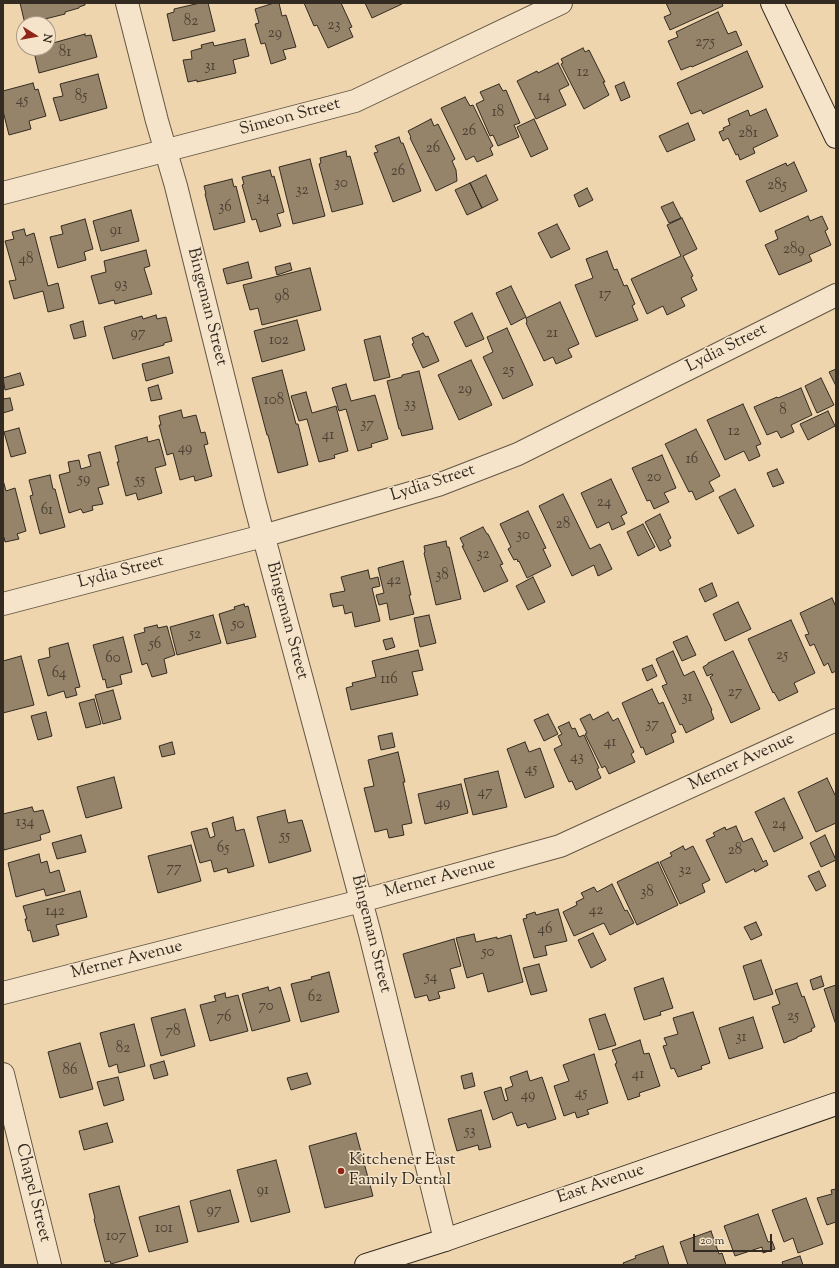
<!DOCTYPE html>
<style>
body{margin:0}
#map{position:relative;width:839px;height:1268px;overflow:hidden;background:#efd5ad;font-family:"Sorts Mill Goudy",serif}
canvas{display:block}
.frame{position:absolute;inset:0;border:4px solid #332b21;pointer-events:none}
.north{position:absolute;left:16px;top:16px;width:40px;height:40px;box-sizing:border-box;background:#f5e4ca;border:1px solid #a79a86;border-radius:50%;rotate:101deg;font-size:11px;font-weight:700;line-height:16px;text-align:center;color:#332b21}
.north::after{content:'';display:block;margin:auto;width:14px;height:18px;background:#8f2418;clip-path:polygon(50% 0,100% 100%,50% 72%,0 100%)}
.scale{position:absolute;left:693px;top:1234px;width:79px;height:18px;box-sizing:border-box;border:2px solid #332b21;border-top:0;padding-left:5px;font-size:12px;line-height:14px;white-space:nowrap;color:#332b21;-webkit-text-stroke:3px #f5e4ca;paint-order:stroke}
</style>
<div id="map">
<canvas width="839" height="1268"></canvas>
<div class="frame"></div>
<div class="north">N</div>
<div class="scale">20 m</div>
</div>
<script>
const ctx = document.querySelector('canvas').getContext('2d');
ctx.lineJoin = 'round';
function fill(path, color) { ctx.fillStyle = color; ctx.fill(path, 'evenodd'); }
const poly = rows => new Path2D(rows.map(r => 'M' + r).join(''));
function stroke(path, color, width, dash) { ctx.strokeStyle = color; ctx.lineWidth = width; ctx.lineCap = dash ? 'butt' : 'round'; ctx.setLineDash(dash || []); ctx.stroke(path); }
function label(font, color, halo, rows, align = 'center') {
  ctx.font = font + ' "Sorts Mill Goudy",serif'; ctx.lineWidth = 3; ctx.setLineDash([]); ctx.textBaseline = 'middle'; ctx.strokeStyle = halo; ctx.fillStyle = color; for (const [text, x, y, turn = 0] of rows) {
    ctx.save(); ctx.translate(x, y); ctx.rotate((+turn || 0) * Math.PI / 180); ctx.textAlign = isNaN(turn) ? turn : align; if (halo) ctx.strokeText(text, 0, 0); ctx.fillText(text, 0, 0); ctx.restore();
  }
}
const building = poly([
 [20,3,85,3,85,5,79,7,79,8,65,12,65,14,25,24,20,3],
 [200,3,208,3,215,31,173,41,167,14,174,12,174,9,200,3],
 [274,3,279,3,282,16,286,15,296,47,283,50,286,59,271,64,265,43,261,44,255,24,259,23,255,9,274,3],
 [304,3,341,3,352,27,349,28,353,37,328,48,317,25,314,26,304,3],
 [365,3,402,3,402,4,372,18,365,3],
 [666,3,722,3,723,6,670,30,664,17,671,14,666,3],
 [718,12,728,34,736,31,742,45,692,67,691,66,681,70,668,41,678,37,676,32,718,12],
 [85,34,85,36,91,35,97,57,39,73,33,48,48,48,48,38,51,38,53,43,85,34],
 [245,39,249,56,233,60,236,73,197,82,197,80,188,82,183,60,192,59,191,51,202,48,201,45,213,42,214,46,245,39],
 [583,48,585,52,589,50,605,82,603,82,609,95,584,109,561,64,563,63,561,59,583,48],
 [747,51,763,87,703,114,701,110,691,114,677,83,747,51],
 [558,63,569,85,559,90,566,105,536,119,517,81,537,71,538,73,558,63],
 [98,74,107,108,60,121,53,98,63,96,60,84,98,74],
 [624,82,630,97,621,101,615,86,624,82],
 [33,83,35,90,38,89,46,116,29,121,31,129,9,135,3,111,3,91,33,83],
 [499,84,503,91,506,90,520,123,514,125,519,137,498,146,493,135,490,136,476,104,484,100,480,92,499,84],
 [465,97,470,106,473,105,493,146,490,148,493,155,477,162,474,156,466,160,441,108,465,97],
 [766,109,778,136,753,148,755,153,740,160,738,154,736,155,728,138,723,141,719,132,724,130,723,128,730,125,728,119,748,110,750,116,766,109],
 [431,119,434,126,438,124,455,159,452,161,456,170,457,181,436,191,410,138,411,137,408,131,431,119],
 [534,119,548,149,531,157,517,127,534,119],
 [688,123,695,140,667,152,659,136,688,123],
 [399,137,401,143,403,143,421,191,393,202,374,153,378,152,375,146,399,137],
 [346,151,347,157,350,156,363,204,332,212,319,164,321,163,320,158,346,151],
 [310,159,325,216,293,224,279,167,310,159],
 [794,162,807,191,760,212,746,181,786,163,787,166,794,162],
 [270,170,272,177,274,176,284,212,277,214,281,226,260,232,256,219,252,220,242,185,244,184,242,177,270,170],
 [486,175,498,200,482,208,470,183,486,175],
 [232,179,234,187,236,186,245,222,214,230,205,194,206,194,204,186,232,179],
 [470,183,482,208,467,215,455,190,470,183],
 [587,188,593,200,579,207,574,195,587,188],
 [673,202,681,218,669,223,661,207,673,202],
 [131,210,139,241,101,251,93,221,131,210],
 [808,216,810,221,822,216,828,229,825,231,831,245,809,255,812,261,779,275,765,245,778,239,775,231,808,216],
 [682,218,697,249,683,256,693,276,691,277,697,290,681,298,685,306,667,315,663,306,647,314,631,279,681,256,667,225,682,218],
 [85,219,93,249,84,252,86,260,58,268,50,237,63,234,61,226,85,219],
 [557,224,570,249,551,258,538,233,557,224],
 [24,229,26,236,34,233,48,286,58,283,64,308,48,312,43,291,14,299,9,281,16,280,5,241,14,239,12,232,24,229],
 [146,250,150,266,144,268,152,294,115,304,114,300,99,304,91,276,106,272,104,261,146,250],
 [607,251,614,270,617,269,624,286,627,285,635,304,632,306,638,320,596,337,575,285,593,278,586,259,607,251],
 [248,262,252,278,227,284,223,269,248,262],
 [290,263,292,270,277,275,275,267,290,263],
 [310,268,321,310,262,325,258,308,250,310,243,285,310,268],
 [511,286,526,317,511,325,496,293,511,286],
 [560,302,579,344,568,349,572,357,556,364,553,357,544,361,526,323,527,322,526,318,560,302],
 [472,313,484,339,466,347,454,322,472,313],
 [156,315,157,319,166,317,172,341,164,343,164,345,113,359,104,327,142,316,143,319,156,315],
 [297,320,305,350,262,362,254,331,297,320],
 [83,321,86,336,74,339,70,325,83,321],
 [507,328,533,385,503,399,483,357,493,352,487,337,507,328],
 [423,333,426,337,428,336,439,361,423,368,412,344,414,343,412,338,423,333],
 [380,336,390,377,374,381,364,340,380,336],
 [169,357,173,373,146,381,142,364,169,357],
 [471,360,492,405,459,420,438,375,471,360],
 [836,369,836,386,829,372,836,369],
 [282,370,296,424,298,424,308,465,278,473,268,435,267,435,252,378,282,370],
 [419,371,433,429,402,436,400,429,399,429,387,381,402,377,402,375,419,371],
 [20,373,24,385,5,390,3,378,20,373],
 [821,378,834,405,817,413,805,386,821,378],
 [346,384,351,401,375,395,388,439,371,444,372,447,358,451,346,409,339,411,332,388,346,384],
 [158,385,162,399,151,401,148,388,158,385],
 [801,388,812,415,791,425,794,432,781,438,777,431,767,435,754,407,777,397,778,398,801,388],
 [306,392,312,413,336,406,348,451,334,455,335,458,319,462,307,419,299,421,291,396,306,392],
 [10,398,13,410,3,413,3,399,10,398],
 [743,404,761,444,756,446,760,456,749,461,744,451,725,460,707,420,743,404],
 [181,410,183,418,196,415,201,433,205,432,208,444,204,445,212,476,195,481,194,476,180,480,173,453,167,455,159,425,161,425,159,416,181,410],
 [828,411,835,426,808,440,800,424,828,411],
 [19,428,26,453,11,457,4,432,19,428],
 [696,429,720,476,709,482,714,491,696,500,692,491,689,492,665,444,696,429],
 [147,437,148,442,159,439,166,465,155,468,162,493,138,500,136,493,126,496,117,462,119,462,115,446,147,437],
 [100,452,109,485,98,488,103,504,92,506,93,510,83,513,81,509,69,513,59,475,70,472,68,462,79,460,81,469,91,466,88,455,100,452],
 [662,455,676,488,664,493,669,502,654,509,650,500,647,501,632,468,662,455],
 [777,469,784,483,773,487,767,473,777,469],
 [50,475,53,489,55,489,65,527,40,534,30,496,33,495,29,480,50,475],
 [611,479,627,513,621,516,625,524,612,530,609,522,597,528,581,493,611,479],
 [3,480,6,491,15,488,26,531,17,534,19,539,5,542,4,537,3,538,3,480],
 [735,489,754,526,738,534,719,497,735,489],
 [563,494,590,549,600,544,612,569,598,576,594,565,572,576,539,506,563,494],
 [528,511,546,548,543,549,551,566,527,578,519,561,518,562,517,559,514,560,508,549,511,547,500,524,528,511],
 [660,514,671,538,668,540,671,546,660,551,645,522,660,514],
 [643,524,655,547,638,556,627,532,643,524],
 [483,527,487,534,488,534,503,564,500,565,508,581,484,592,462,546,464,546,460,538,483,527],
 [446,541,447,547,449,547,461,599,436,605,424,553,425,552,424,546,446,541],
 [403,561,411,595,409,595,414,614,390,620,387,603,379,605,376,595,384,593,378,568,403,561],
 [368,570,370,579,378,577,380,586,372,588,380,621,355,627,352,612,345,614,343,605,333,607,330,594,345,591,341,577,368,570],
 [533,577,545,602,528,610,516,586,533,577],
 [712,583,717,596,705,602,699,589,712,583],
 [832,598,836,607,836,671,832,673,828,663,824,666,814,644,810,646,805,635,809,634,800,613,832,598],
 [738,602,751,629,725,641,713,614,738,602],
 [244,604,245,607,248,606,256,637,227,644,219,614,235,609,234,607,244,604],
 [213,615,221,643,177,655,170,627,213,615],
 [429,615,436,643,420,647,414,618,429,615],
 [791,620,815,673,794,683,798,692,779,701,774,692,773,693,748,639,791,620],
 [157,625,158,628,167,626,175,655,164,659,167,673,152,677,147,663,142,665,134,635,145,632,144,628,157,625],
 [687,636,696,655,682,661,673,642,687,636],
 [123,637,132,672,120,675,122,684,107,688,105,679,103,680,93,645,123,637],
 [392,638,395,647,386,650,383,640,392,638],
 [68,643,80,687,75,688,77,695,66,698,64,691,48,696,38,660,50,657,49,648,68,643],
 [418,650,423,670,412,672,418,695,351,710,346,688,353,686,352,683,376,677,372,661,418,650],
 [673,651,684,676,694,671,712,710,711,711,714,719,686,733,682,724,680,725,662,686,667,684,656,659,673,651],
 [733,651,760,709,731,723,710,677,713,675,712,674,707,676,703,667,708,664,708,663,733,651],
 [21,656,34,705,3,713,3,661,21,656],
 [652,665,657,676,647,681,642,669,652,665],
 [652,689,659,704,663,702,676,732,671,734,674,742,646,755,643,747,641,748,622,703,652,689],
 [113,690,121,719,103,724,95,695,113,690],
 [94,699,101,724,86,728,79,703,94,699],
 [46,712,52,736,38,740,31,716,46,712],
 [608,712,613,721,618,718,634,752,631,754,635,762,609,774,605,766,602,768,585,734,587,733,580,719,590,714,593,720,608,712],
 [548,714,558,734,544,741,534,720,548,714],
 [569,722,572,729,575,728,579,737,584,735,599,768,597,769,601,778,576,790,572,781,569,782,554,749,562,745,558,736,562,734,558,727,569,722],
 [392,733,395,747,381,750,378,736,392,733],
 [172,742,175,754,162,757,159,746,172,742],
 [525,742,529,752,540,748,554,787,525,798,507,749,525,742],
 [398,752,405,782,403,782,412,823,402,825,404,835,389,838,387,829,375,832,364,788,374,786,368,760,398,752],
 [498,771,507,807,473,815,464,779,498,771],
 [114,777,122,808,86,818,77,787,114,777],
 [827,778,836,797,836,823,816,832,798,792,827,778],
 [461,784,468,813,425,824,418,794,461,784],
 [784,798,803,838,774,852,755,812,784,798],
 [32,807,34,812,43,810,50,832,40,835,41,840,4,850,3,845,3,814,32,807],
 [285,810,288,823,302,820,311,851,269,863,257,817,285,810],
 [233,817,236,831,244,829,254,866,228,873,227,868,214,872,211,860,200,863,191,832,207,828,210,838,215,836,212,823,233,817],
 [736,826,743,842,752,838,763,862,766,860,768,865,755,872,754,869,726,883,706,840,715,836,713,833,725,827,726,830,736,826],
 [81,835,86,852,57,859,52,843,81,835],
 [825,835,836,860,821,867,810,843,825,835],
 [191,845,201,881,158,893,148,856,191,845],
 [683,846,685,850,693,846,710,880,702,884,705,892,680,904,660,862,672,856,670,853,683,846],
 [39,854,41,863,47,861,50,873,59,870,65,891,46,896,44,889,16,897,8,863,39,854],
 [658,862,678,905,637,925,617,882,658,862],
 [819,871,826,886,816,891,808,876,819,871],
 [612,884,625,911,627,910,634,923,610,935,604,923,574,936,563,912,577,905,576,902,584,898,581,893,594,887,597,892,612,884],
 [80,891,87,917,56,925,59,935,33,942,30,930,28,931,25,919,27,919,23,906,80,891],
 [558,909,567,941,545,946,547,955,534,958,523,919,527,918,526,915,535,912,536,915,558,909],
 [756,922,762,935,751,940,744,927,756,922],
 [593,933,606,960,591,968,578,940,593,933],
 [474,934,476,942,497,937,497,939,511,935,523,982,488,992,483,973,467,978,456,938,474,934],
 [454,939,461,966,450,969,455,988,438,992,440,998,429,1001,427,995,415,998,403,954,454,939],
 [761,960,773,994,754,1000,743,966,761,960],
 [539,964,547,991,531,995,523,968,539,964],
 [329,972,339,1012,301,1022,291,984,312,979,311,977,329,972],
 [821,976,824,986,813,990,810,980,821,976],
 [663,978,673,1008,660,1012,661,1015,644,1020,634,988,663,978],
 [797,983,802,997,804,996,815,1027,811,1029,812,1031,797,1037,797,1038,784,1043,772,1007,780,1004,775,990,797,983],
 [836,985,836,1025,824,989,836,985],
 [268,987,269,991,280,987,290,1021,252,1031,242,994,268,987],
 [225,993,226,998,238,995,248,1031,210,1041,200,1005,216,1001,214,996,225,993],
 [185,1009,195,1046,161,1056,151,1018,185,1009],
 [693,1012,710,1063,701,1066,702,1069,678,1077,674,1068,671,1069,663,1046,667,1045,664,1038,678,1034,673,1018,693,1012],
 [605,1014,616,1045,599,1050,589,1019,605,1014],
 [753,1017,763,1048,729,1059,719,1028,753,1017],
 [134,1024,145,1066,119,1073,117,1064,109,1067,100,1033,134,1024],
 [640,1040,644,1054,649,1053,660,1086,639,1093,640,1096,628,1100,615,1064,617,1063,612,1050,640,1040],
 [80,1043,93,1089,60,1098,48,1052,80,1043],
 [594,1054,608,1103,587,1110,589,1114,577,1118,575,1112,564,1116,554,1086,569,1081,563,1065,594,1054],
 [164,1061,168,1075,154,1079,150,1065,164,1061],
 [527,1071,530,1081,542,1077,556,1119,528,1128,526,1123,517,1126,512,1112,493,1120,484,1092,501,1087,505,1101,508,1100,505,1089,513,1086,510,1077,527,1071],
 [307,1073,311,1084,291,1090,287,1078,307,1073],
 [472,1073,475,1086,464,1089,461,1076,472,1073],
 [118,1077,124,1100,104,1106,97,1082,118,1077],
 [481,1110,491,1147,479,1150,478,1145,457,1151,448,1119,481,1110],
 [107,1123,113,1142,84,1150,79,1131,107,1123],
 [356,1133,373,1196,325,1208,309,1146,356,1133],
 [276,1160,290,1212,251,1222,237,1170,276,1160],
 [119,1186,138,1256,111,1264,110,1261,105,1262,94,1219,95,1218,89,1194,119,1186],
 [836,1189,836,1222,827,1225,817,1198,832,1194,831,1190,836,1189],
 [230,1190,239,1222,198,1232,190,1201,230,1190],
 [806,1198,823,1244,798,1253,793,1238,784,1242,772,1210,806,1198],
 [179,1206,188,1242,149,1252,139,1217,179,1206],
 [758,1214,768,1242,772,1241,775,1249,763,1253,762,1247,735,1256,724,1226,758,1214],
 [711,1231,719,1254,722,1253,726,1265,688,1265,680,1242,711,1231],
 [663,1246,669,1265,624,1265,623,1263,636,1258,635,1256,663,1246],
 [800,1256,803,1265,783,1265,782,1262,800,1256]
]);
const street = poly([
 [127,3,157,121,176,186,255,504,370,934,445,1240],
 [3,193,355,101,561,3],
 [3,604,263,536,438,485,518,454,836,295],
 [3,993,361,901,560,846,836,720],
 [3,1074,50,1265]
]);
const secondary = poly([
 [772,3,836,137],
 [366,1265,445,1240,836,1104]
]);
const markers = [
 [341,1171,4,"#8f2418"]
];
const numberNames = [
 ["82",191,22],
 ["23",334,26],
 ["29",275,34],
 ["275",705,43],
 ["81",65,53],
 ["31",210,67],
 ["12",583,73],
 ["85",81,97],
 ["14",544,97],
 ["45",22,101],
 ["18",498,113],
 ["26",469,132],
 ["281",748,134],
 ["26",433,149],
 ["26",398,172],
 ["30",341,184],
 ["285",777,186],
 ["32",302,191],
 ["34",263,198],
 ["36",225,208],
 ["91",116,231],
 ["289",794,250],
 ["48",26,260],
 ["93",121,285],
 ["17",605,295],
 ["98",282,297],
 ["97",138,334],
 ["21",552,334],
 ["102",279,341],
 ["25",508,371],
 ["29",465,390],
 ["108",274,401],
 ["33",410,405],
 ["8",783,411],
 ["37",367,425],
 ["12",734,432],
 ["41",328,436],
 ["49",185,449],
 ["16",692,460],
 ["20",654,478],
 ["59",84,480],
 ["55",140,481],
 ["24",604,503],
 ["61",47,511],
 ["28",563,525],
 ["30",523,536],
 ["32",483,555],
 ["38",442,576],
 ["42",394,581],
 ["50",238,625],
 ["52",195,635],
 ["56",155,645],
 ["25",782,656],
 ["60",113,659],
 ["64",59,674],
 ["116",389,680],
 ["27",735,693],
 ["31",687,698],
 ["37",652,725],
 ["41",610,743],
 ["43",577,758],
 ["45",531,770],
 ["47",485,793],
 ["49",443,804],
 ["134",25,823],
 ["24",779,825],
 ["55",285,837],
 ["65",223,849],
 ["28",735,851],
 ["77",174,869],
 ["32",685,871],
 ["38",647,893],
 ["42",596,911],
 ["142",55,912],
 ["46",545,930],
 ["50",488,953],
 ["54",431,978],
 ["62",315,998],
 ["70",266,1007],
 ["25",793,1017],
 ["76",224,1018],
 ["78",173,1032],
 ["31",741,1038],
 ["82",123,1049],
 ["86",70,1071],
 ["41",638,1075],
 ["45",581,1094],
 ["49",528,1096],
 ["53",470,1132],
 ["91",263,1191],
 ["97",214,1211],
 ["101",164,1229],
 ["107",116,1237]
];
const streetNames = [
 ["Simeon Street",290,118,-15],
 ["Bingeman Street",206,307,76],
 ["Lydia Street",727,349,-27],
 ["Lydia Street",433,484,-18],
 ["Lydia Street",121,573,-15],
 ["Bingeman Street",286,621,75],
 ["Merner Avenue",742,763,-25],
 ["Merner Avenue",440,879,-15],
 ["Bingeman Street",370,934,76],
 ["Merner Avenue",127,961,-14],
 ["East Avenue",601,1185,-19],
 ["Chapel Street",32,1193,76]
];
const poiNames = [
 ["Kitchener East",349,1161],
 ["Family Dental",349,1181]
];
fill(building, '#95836a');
stroke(building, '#332b21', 1);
stroke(street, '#625644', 24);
stroke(secondary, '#332b21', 24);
stroke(street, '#f5e4ca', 22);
stroke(secondary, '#f5e4ca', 22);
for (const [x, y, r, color] of markers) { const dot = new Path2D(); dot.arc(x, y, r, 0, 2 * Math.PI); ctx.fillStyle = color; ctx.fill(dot); stroke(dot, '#f5e4ca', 1.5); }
label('15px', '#4c4133', null, numberNames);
label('17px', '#332b21', '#f5e4ca', streetNames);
label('17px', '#332b21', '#f5e4ca', poiNames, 'left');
</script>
